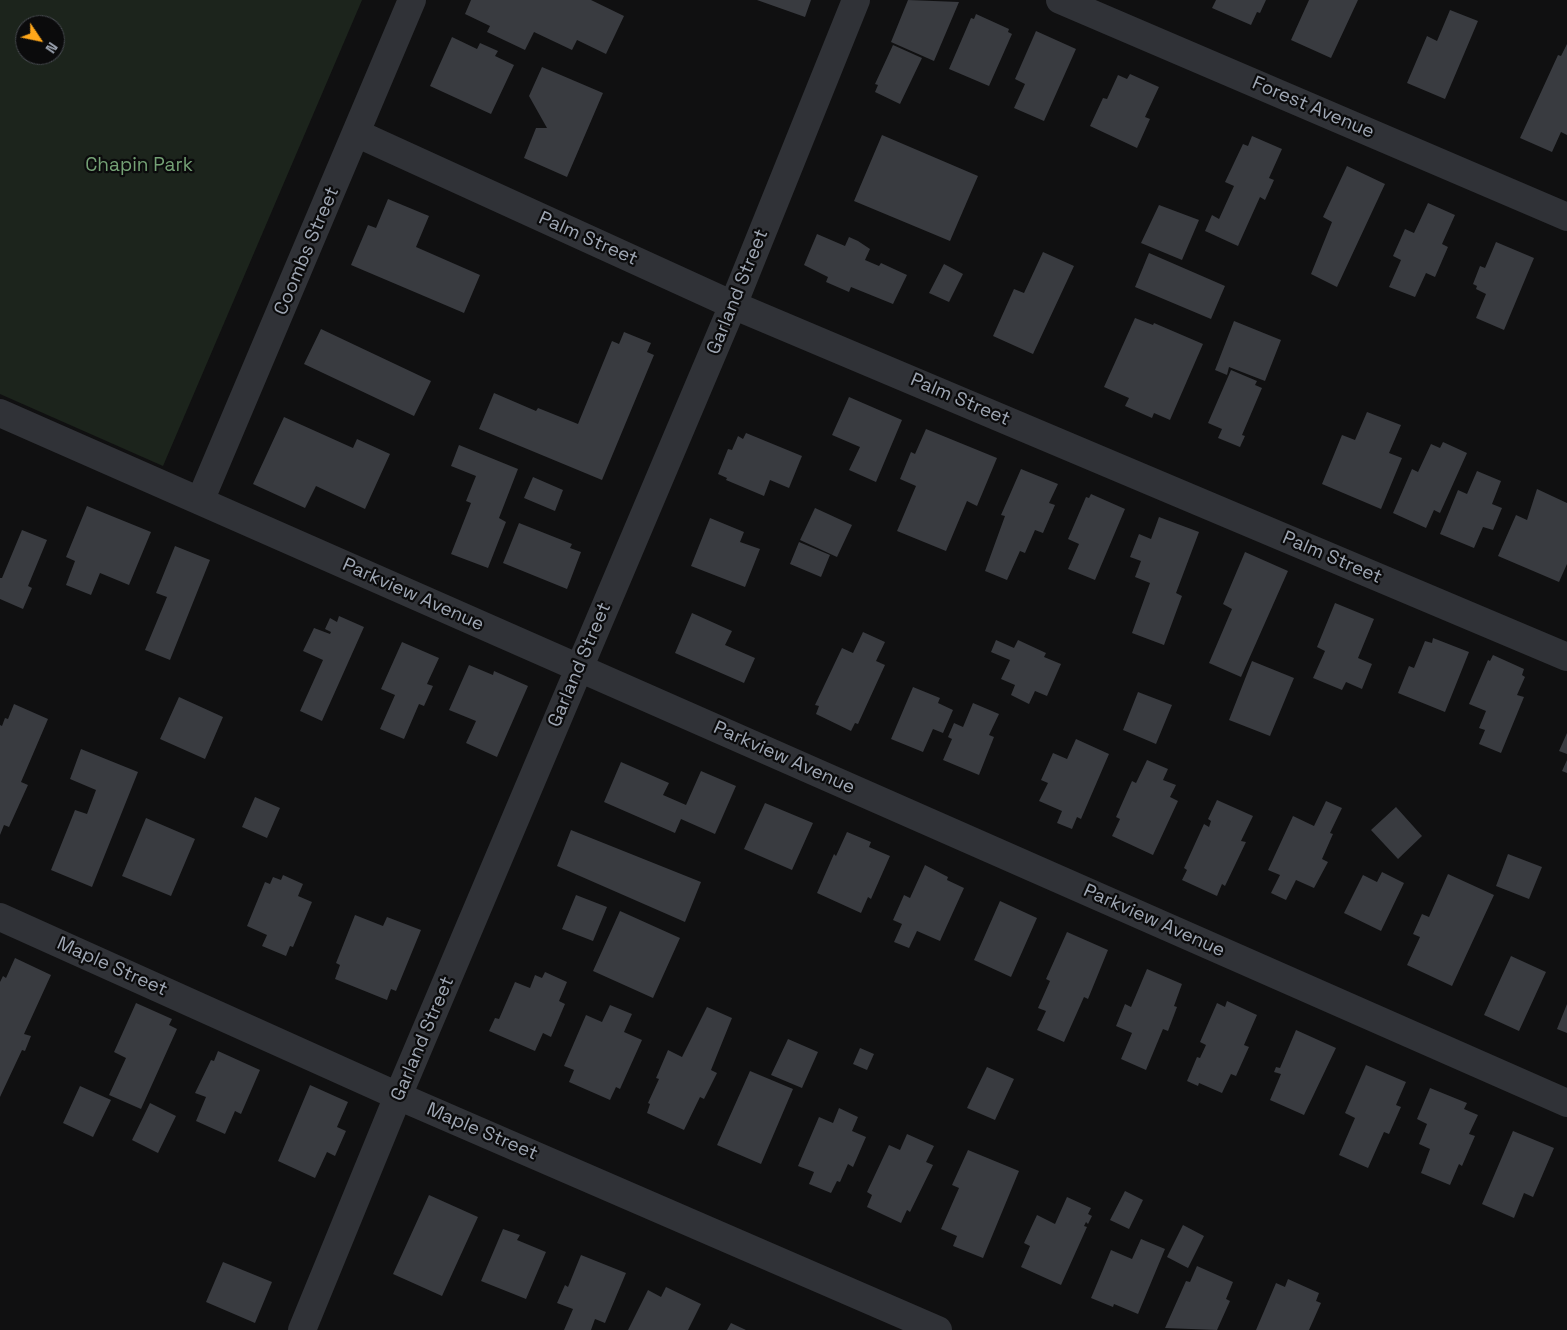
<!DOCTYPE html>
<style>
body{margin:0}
#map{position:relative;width:1567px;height:1330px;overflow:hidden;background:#101011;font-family:"Space Grotesk",sans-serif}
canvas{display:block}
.north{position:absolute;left:15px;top:15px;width:50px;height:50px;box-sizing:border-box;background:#0b0b0c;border:1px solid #46494f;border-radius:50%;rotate:124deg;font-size:14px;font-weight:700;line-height:20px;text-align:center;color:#9fa7b4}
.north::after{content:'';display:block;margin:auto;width:18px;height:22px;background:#ffa71a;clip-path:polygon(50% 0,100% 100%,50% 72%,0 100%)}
</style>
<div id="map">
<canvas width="1567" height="1330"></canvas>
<div class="north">N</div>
</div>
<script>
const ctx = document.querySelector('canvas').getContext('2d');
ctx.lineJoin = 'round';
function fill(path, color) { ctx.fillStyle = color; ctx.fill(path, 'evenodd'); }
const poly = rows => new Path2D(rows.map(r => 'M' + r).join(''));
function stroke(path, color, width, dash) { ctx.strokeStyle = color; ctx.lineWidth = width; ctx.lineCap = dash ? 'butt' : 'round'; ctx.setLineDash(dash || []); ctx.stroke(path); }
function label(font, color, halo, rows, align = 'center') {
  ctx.font = font + ' "Space Grotesk",sans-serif'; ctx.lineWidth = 4.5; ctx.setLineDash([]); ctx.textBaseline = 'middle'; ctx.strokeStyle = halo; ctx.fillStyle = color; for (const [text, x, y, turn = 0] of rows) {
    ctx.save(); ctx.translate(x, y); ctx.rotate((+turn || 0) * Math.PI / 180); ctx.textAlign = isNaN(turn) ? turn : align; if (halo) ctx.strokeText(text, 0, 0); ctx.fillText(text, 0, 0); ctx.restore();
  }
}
const green = poly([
 [0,0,362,0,163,466,0,394],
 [25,25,55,25,55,55,25,55]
]);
const building = poly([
 [471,0,591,0,624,16,606,54,577,40,572,50,534,32,525,50,487,32,490,26,465,14],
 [757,0,811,0,805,17],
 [908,0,959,2,934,61,891,42],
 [1216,0,1266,0,1260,13,1257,12,1251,25,1212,8],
 [1309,0,1358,0,1331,58,1291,40],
 [1450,10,1478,21,1445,99,1407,83,1427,36,1437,41],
 [976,14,1009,29,1008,32,1012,34,989,86,949,69,971,18,974,19],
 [1036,31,1076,49,1044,121,1014,108,1025,84,1015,79],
 [452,37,477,49,480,43,498,51,495,56,514,65,491,114,430,86],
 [1567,44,1567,135,1561,132,1552,152,1520,138,1558,55,1561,56],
 [893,45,922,58,900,104,875,92,878,85,875,84],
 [542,67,603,93,567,177,524,158,536,128,547,128,529,96],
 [1130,74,1159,87,1145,117,1150,119,1137,148,1090,126,1103,98,1107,99,1118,75,1127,79],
 [882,135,978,176,950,241,854,201],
 [1252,136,1282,149,1269,178,1274,180,1265,200,1260,197,1238,246,1205,231,1212,215,1219,219,1234,186,1225,182,1243,144,1248,146],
 [1347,166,1385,184,1337,287,1311,274,1332,222,1323,217],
 [388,199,429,216,416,247,480,275,464,313,351,265,368,225,376,228],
 [1428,203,1455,215,1442,244,1448,247,1435,277,1426,273,1415,297,1389,287,1401,260,1393,256,1405,229,1414,233],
 [1159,205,1199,220,1182,260,1141,243],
 [817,234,845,246,849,237,858,241,870,249,865,260,879,266,881,263,907,275,893,304,851,287,849,292,826,282,828,277,804,265],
 [1496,242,1534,258,1504,330,1476,318,1486,294,1476,289,1477,286,1473,284,1480,266,1485,268],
 [1043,252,1074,266,1033,354,993,336,1014,289,1024,293],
 [1149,253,1225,286,1211,319,1135,287],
 [944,264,963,274,949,302,929,293],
 [1135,318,1153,325,1154,323,1203,344,1170,420,1154,413,1152,418,1125,406,1129,398,1104,387],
 [1234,321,1281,340,1265,381,1229,367,1227,375,1215,370],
 [321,329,431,381,414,416,304,364],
 [624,332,651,343,647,352,654,355,602,480,479,429,494,393,536,411,538,408,578,424,612,341,619,344],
 [1231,370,1257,381,1255,385,1262,388,1242,435,1245,436,1240,447,1218,438,1222,429,1208,423],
 [849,397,902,420,876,482,849,470,860,447,832,435],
 [1367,412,1401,425,1389,453,1402,458,1381,509,1322,484,1342,435,1355,440],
 [284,417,353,448,357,439,390,454,365,509,316,486,305,508,253,484],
 [926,429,997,458,977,506,967,501,946,551,897,531,916,486,900,479,911,452,915,454],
 [746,433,802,456,789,488,770,480,764,496,726,480,727,478,718,474,728,449,732,450,738,436,743,439],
 [1443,442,1467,453,1440,513,1434,510,1426,528,1393,513,1412,469,1418,472,1431,444,1440,448],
 [459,445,518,469,499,518,506,522,488,568,451,554,471,503,466,501,476,476,451,466],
 [1021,469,1058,484,1049,503,1055,505,1043,533,1035,530,1025,553,1020,551,1007,580,985,571,1005,516,1001,515],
 [1477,471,1501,481,1492,504,1502,508,1493,530,1483,527,1474,548,1440,534,1458,490,1467,494],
 [533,477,563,490,555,511,524,498],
 [1537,489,1567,503,1567,564,1559,582,1498,556,1516,515,1527,520],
 [1091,494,1125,509,1095,580,1068,569,1079,544,1068,539,1086,497,1089,498],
 [87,506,151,532,129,585,100,573,91,595,66,585,75,561,66,557],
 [815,508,852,525,837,557,800,540],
 [1159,517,1199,532,1176,593,1182,596,1164,645,1132,633,1150,583,1135,577,1141,561,1130,557,1139,534,1151,539],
 [710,518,744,532,740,542,760,549,745,587,691,566],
 [519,523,572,544,570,548,581,552,567,589,503,563],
 [22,530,47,540,28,586,32,588,23,609,0,599,0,578,2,578],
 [799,542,830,555,821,577,790,564],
 [175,546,210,560,170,660,145,650,167,597,156,593],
 [1245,552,1288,571,1241,677,1209,663,1232,609,1223,604],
 [1335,603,1374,619,1358,658,1372,664,1362,689,1346,682,1342,690,1313,678,1325,651,1317,647],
 [692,613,732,631,725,645,755,658,744,683,675,653],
 [339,616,364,627,322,721,300,711,323,660,303,651,314,628,330,634,331,632,325,629,330,618,337,622],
 [863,632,885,642,876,661,885,665,858,724,855,723,851,731,816,714,819,706,815,705,842,648,853,653],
 [1433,638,1469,652,1445,712,1398,693,1409,666,1414,668,1425,641,1432,643],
 [996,640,1014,648,1018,640,1046,653,1044,657,1061,664,1047,696,1035,691,1029,704,1011,695,1015,685,1001,679,1010,660,991,652],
 [402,642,439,658,427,684,433,686,424,706,419,704,404,739,380,729,395,695,381,689],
 [1493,655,1524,669,1522,675,1525,677,1517,695,1524,697,1501,753,1479,744,1485,730,1479,728,1486,711,1469,704,1488,660,1490,661],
 [1252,661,1294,678,1270,736,1229,720],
 [469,665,493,675,494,671,528,686,497,757,466,743,476,721,449,710],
 [913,687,940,698,938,703,953,710,943,733,933,729,923,752,891,739],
 [1138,692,1172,705,1156,744,1123,730],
 [179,697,223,717,205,759,160,739],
 [973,703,999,714,989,735,994,737,979,775,943,760,952,739,948,737,954,723,963,727],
 [14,704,48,719,21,782,28,785,9,827,4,825,0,835,0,725,2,726,5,718,8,719],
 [1567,733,1567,754,1559,751],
 [1076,739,1109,754,1081,819,1077,817,1072,829,1057,823,1062,811,1039,801,1048,783,1041,780,1053,753,1067,759],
 [81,749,138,772,92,887,51,870,75,810,87,814,96,790,70,779],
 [1147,760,1168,769,1163,780,1176,785,1170,797,1178,801,1153,855,1112,836,1120,819,1116,817,1132,781,1136,783],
 [1567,760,1567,773,1562,771],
 [621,762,669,783,663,795,686,805,701,771,736,786,715,834,681,819,675,833,604,802],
 [255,797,280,808,267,838,242,827],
 [1217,800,1253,816,1241,841,1246,842,1225,886,1222,884,1217,896,1182,880,1187,870,1184,868,1204,824,1209,827,1211,821,1208,819],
 [1326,801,1342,808,1330,833,1333,834,1322,859,1328,862,1314,888,1296,880,1286,900,1271,893,1280,875,1268,870,1293,816,1314,826],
 [765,803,813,823,792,870,744,849],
 [1396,807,1422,836,1398,859,1371,830],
 [146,818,195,839,171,896,122,876],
 [571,830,701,882,685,922,557,866],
 [847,832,871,842,869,847,890,856,871,899,868,897,861,913,817,893,834,854,836,856],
 [1508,854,1542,867,1529,899,1496,886],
 [925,865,948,877,947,880,964,888,940,941,917,931,909,948,894,942,902,924,893,920,904,895,910,898],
 [1382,872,1404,883,1381,931,1344,913,1363,875,1377,882],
 [1448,874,1494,895,1452,986,1407,965,1420,937,1413,934,1422,914,1429,917],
 [283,875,303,884,298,896,312,902,293,947,290,946,286,956,262,946,267,935,247,926,265,882,270,884,273,877,281,880],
 [576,895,607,907,593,941,562,929],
 [1000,901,1037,918,1011,977,974,960],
 [620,911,680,938,653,998,593,971],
 [355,915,383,926,387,917,421,930,396,991,391,989,387,1000,335,979,340,965,336,963],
 [1067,932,1108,950,1088,999,1084,997,1064,1042,1037,1030,1046,1011,1038,1008,1050,981,1046,979],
 [1511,956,1546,972,1519,1031,1484,1015],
 [15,958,51,975,24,1034,31,1036,25,1051,22,1050,0,1097,0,982,3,976,6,978],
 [1147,969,1182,984,1174,1006,1177,1007,1168,1031,1163,1029,1146,1070,1121,1059,1132,1033,1116,1026,1125,1004,1131,1007],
 [545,972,567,982,559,1001,565,1004,551,1037,543,1033,535,1051,489,1031,495,1018,499,1019,515,982,530,988,535,975,542,978],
 [1227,1001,1257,1015,1244,1045,1249,1047,1236,1076,1231,1074,1222,1093,1199,1083,1198,1086,1187,1081,1197,1057,1200,1058,1206,1045,1200,1042,1217,1003,1225,1007],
 [136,1003,172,1019,169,1025,177,1029,141,1109,109,1095,126,1058,114,1052],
 [1567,1004,1567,1033,1557,1029],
 [610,1005,632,1014,624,1032,642,1040,620,1089,616,1087,610,1100,569,1082,574,1070,564,1066,586,1015,602,1022],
 [707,1007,732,1018,711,1070,717,1073,704,1099,700,1097,684,1130,647,1113,650,1104,648,1103,659,1079,656,1078,668,1050,682,1057],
 [1296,1030,1336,1048,1304,1115,1270,1100,1281,1074,1274,1072,1276,1067,1280,1068],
 [788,1039,818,1052,802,1088,771,1075],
 [860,1048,874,1054,867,1070,853,1064],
 [218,1051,260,1070,241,1114,235,1111,225,1134,196,1121,206,1097,195,1093,211,1060,214,1061],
 [1366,1065,1406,1082,1396,1105,1401,1107,1389,1134,1384,1132,1368,1168,1339,1155,1355,1118,1345,1113],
 [987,1067,1014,1079,995,1120,967,1108],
 [750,1071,793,1089,761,1164,717,1145],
 [310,1085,348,1102,337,1127,346,1131,335,1156,327,1152,315,1178,278,1161],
 [80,1086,111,1100,93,1137,63,1123],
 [1430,1088,1467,1103,1464,1109,1478,1115,1469,1134,1475,1136,1462,1166,1459,1164,1450,1185,1421,1173,1430,1149,1419,1144,1427,1124,1417,1119],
 [150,1103,176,1116,158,1153,132,1140],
 [839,1108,858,1117,852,1131,866,1137,853,1167,848,1164,840,1182,837,1181,831,1193,809,1184,814,1172,798,1166,819,1117,833,1123],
 [1513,1131,1554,1148,1533,1197,1524,1193,1514,1218,1482,1204],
 [907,1134,934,1146,926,1162,933,1165,910,1212,907,1210,901,1223,867,1207,872,1195,867,1192,889,1145,900,1150],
 [968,1150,1019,1171,983,1258,953,1246,957,1236,941,1229,959,1188,952,1185],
 [1125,1191,1143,1200,1129,1229,1110,1220],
 [429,1195,478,1217,442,1296,393,1274],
 [1067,1197,1091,1208,1088,1214,1092,1216,1088,1224,1086,1222,1084,1226,1087,1227,1061,1285,1021,1267,1030,1246,1024,1243,1037,1215,1055,1224],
 [1183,1225,1204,1236,1188,1268,1167,1257],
 [503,1229,520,1235,517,1240,546,1252,526,1299,481,1281],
 [1141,1239,1165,1249,1138,1314,1114,1304,1113,1307,1091,1298,1111,1250,1132,1259],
 [581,1255,626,1273,605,1323,595,1319,591,1330,564,1330,573,1309,557,1303,565,1285,568,1287],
 [223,1262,272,1282,255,1323,206,1302],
 [1197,1266,1233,1282,1226,1299,1230,1301,1217,1330,1165,1328,1186,1281,1190,1282],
 [1288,1279,1319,1293,1316,1301,1321,1303,1309,1330,1256,1330,1276,1283,1285,1287],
 [666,1287,701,1304,688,1330,628,1330,648,1290,661,1297],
 [731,1323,746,1330,727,1330]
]);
const minor = poly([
 [1060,0,1567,217],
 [356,133,733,305,1567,657],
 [0,413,1567,1103],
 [200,501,412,0],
 [0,917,398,1096,938,1330],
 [302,1330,398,1096,733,305,856,0]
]);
const streetNames = [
 ["Forest Avenue",1313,108,23],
 ["Palm Street",588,239,24],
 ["Coombs Street",307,251,-67],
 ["Garland Street",738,292,-68],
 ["Palm Street",960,400,23],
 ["Palm Street",1332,558,23],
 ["Parkview Avenue",413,595,24],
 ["Garland Street",580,665,-67],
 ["Parkview Avenue",784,758,24],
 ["Parkview Avenue",1154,921,24],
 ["Maple Street",112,967,24],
 ["Garland Street",423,1039,-67],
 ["Maple Street",482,1132,23]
];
const parkNames = [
 ["Chapin Park",139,166]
];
fill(green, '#1c241c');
fill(building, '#393b40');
stroke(minor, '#303237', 28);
label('19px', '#9fa7b4', '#0b0b0c', streetNames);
label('19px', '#74a175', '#0b0b0c', parkNames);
</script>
